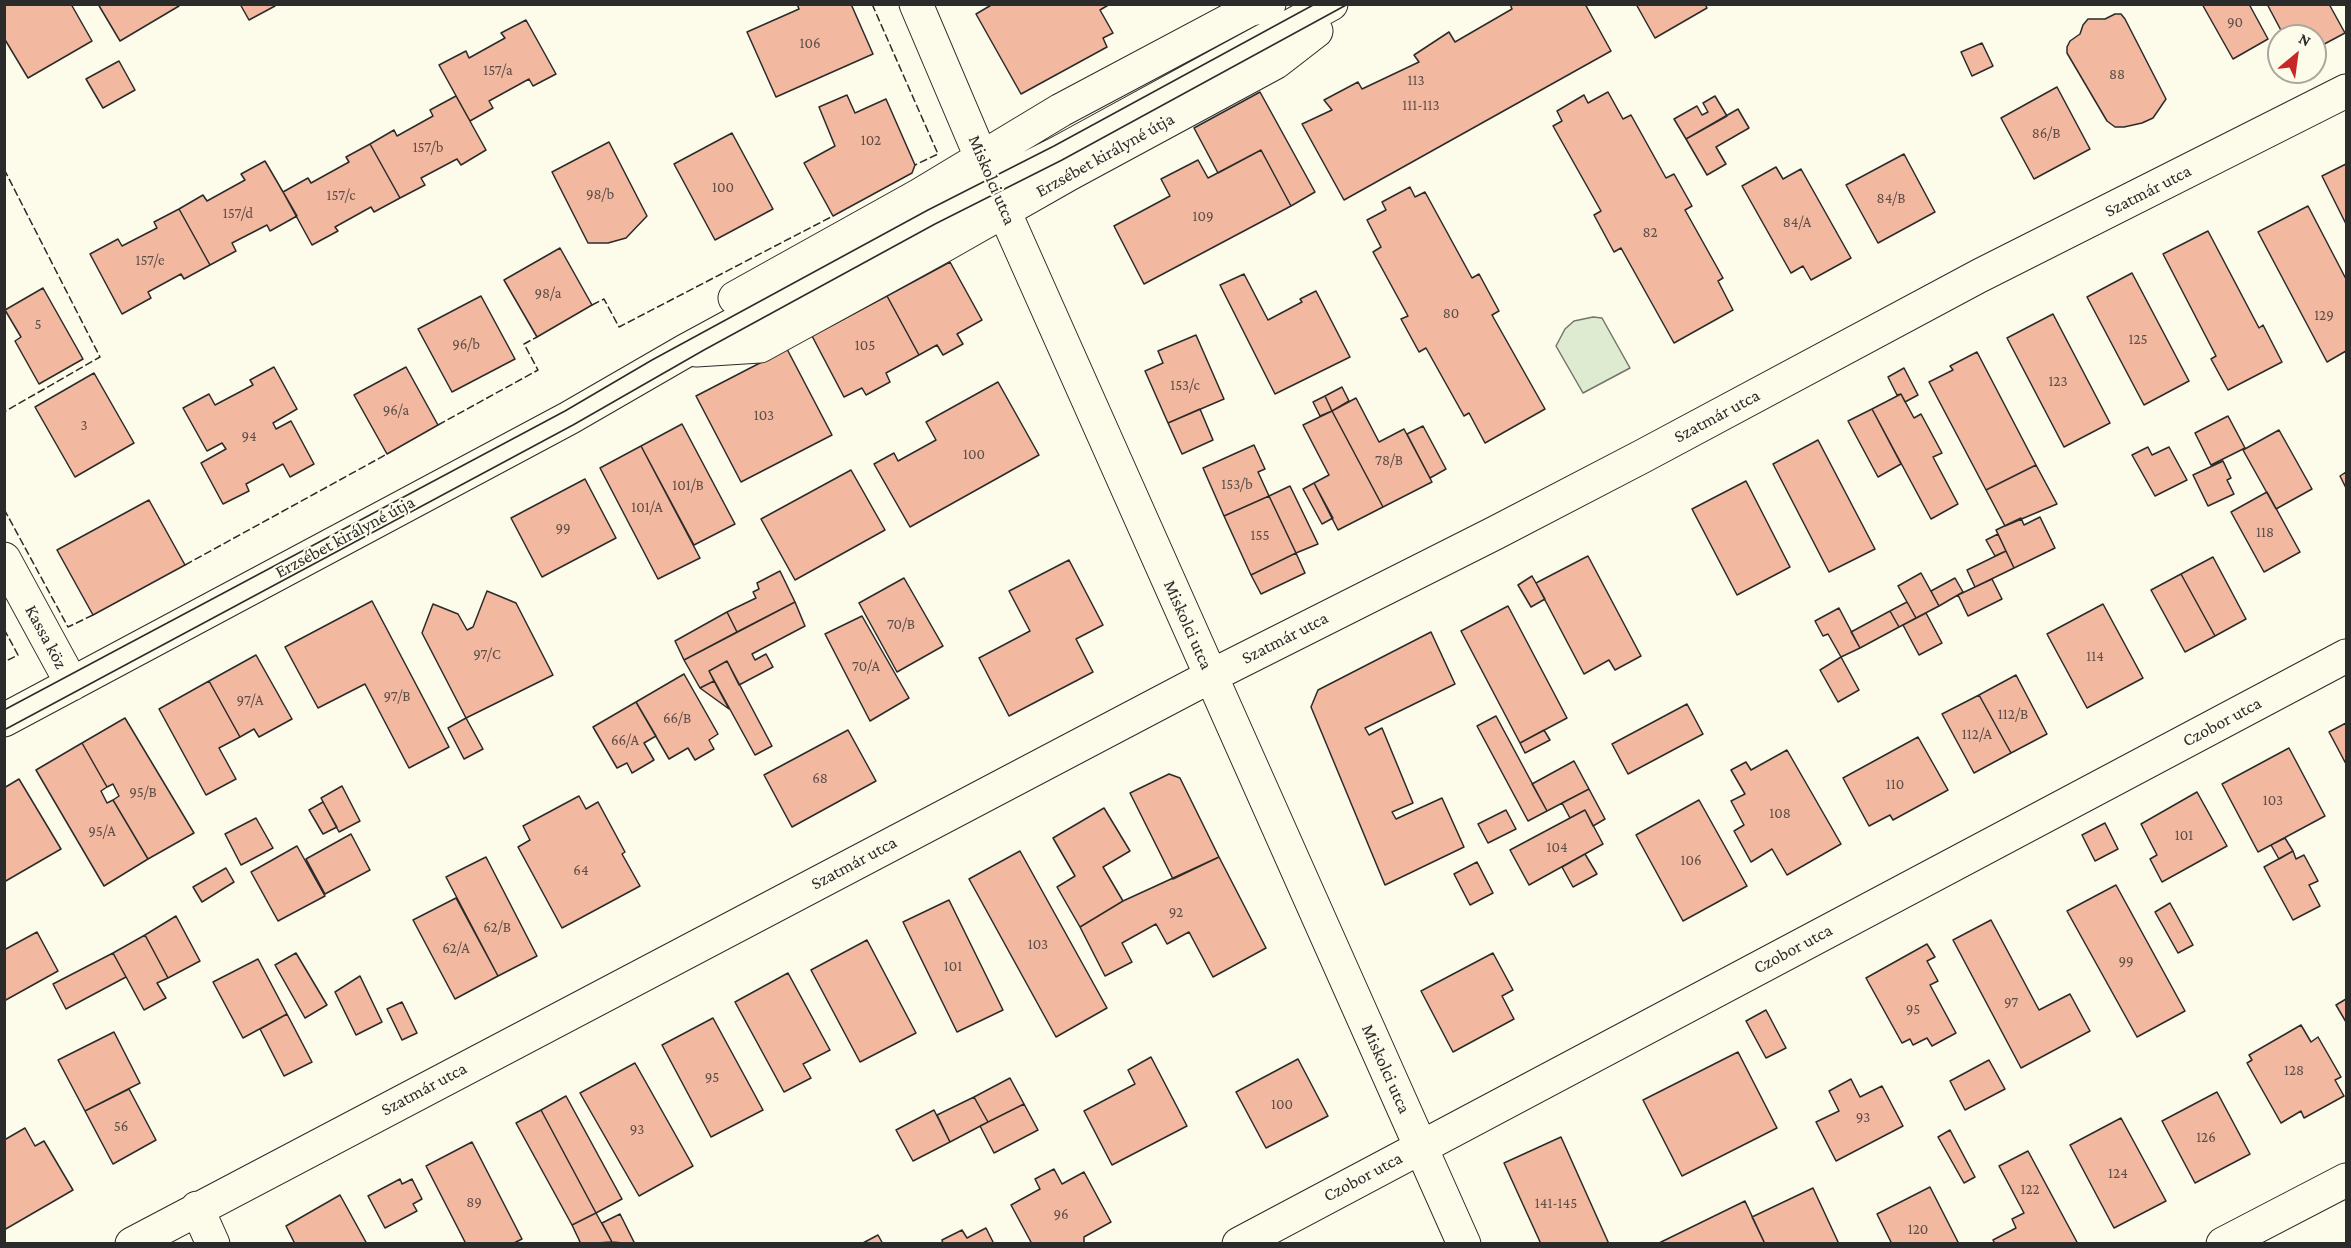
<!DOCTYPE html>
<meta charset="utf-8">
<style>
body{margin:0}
#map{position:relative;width:2351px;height:1248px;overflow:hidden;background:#fdfbea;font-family:"Crimson Pro",serif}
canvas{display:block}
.frame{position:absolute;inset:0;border:6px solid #2b2b2b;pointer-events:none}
.north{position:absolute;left:2267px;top:24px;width:60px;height:60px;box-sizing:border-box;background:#fdfbea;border:2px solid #a9a89e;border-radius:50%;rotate:29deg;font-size:16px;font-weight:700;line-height:24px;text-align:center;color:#2b2b2b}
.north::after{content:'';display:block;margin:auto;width:21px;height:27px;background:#c62828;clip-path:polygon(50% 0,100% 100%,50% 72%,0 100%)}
</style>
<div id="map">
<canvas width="2351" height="1248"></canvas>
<div class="frame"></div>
<div class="north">N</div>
</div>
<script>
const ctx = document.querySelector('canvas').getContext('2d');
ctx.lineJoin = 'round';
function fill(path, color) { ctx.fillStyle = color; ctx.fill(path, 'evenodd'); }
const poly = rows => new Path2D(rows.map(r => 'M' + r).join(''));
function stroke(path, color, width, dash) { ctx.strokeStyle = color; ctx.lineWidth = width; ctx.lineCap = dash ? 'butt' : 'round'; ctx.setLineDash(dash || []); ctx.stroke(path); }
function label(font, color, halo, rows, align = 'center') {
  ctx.font = font + ' "Crimson Pro",serif'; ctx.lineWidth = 4.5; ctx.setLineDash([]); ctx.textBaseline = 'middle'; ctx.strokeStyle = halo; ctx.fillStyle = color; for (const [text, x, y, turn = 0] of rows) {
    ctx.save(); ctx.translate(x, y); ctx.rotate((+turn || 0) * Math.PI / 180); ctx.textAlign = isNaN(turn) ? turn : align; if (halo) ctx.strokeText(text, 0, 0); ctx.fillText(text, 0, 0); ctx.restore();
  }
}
const green = poly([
 [1593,317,1602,318,1630,368,1583,393,1556,346,1565,329,1574,321,1593,317]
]);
const building = poly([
 [4,4,71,4,92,41,28,78,4,38,4,4],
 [98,4,178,4,179,6,120,41,98,4],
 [240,4,274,4,275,6,249,20,240,4],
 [797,4,851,4,873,54,776,97,747,32,799,9,797,4],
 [993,4,1110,4,1100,10,1113,33,1103,38,1107,47,1021,94,976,14,993,4],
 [1585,4,1611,51,1344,200,1302,124,1332,110,1324,100,1358,82,1362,89,1419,62,1414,55,1449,32,1455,42,1512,9,1510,4,1585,4],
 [1636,4,1705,4,1707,8,1655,38,1636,4],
 [2202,4,2249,4,2268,39,2233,59,2202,4],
 [2267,4,2329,4,2345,33,2315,49,2315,36,2284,36,2267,4],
 [2115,14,2121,14,2125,19,2166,99,2153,118,2142,123,2124,127,2115,127,2107,121,2067,53,2067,47,2070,41,2080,34,2083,25,2088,19,2105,19,2115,14],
 [526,20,556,74,533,86,529,79,489,101,493,108,470,121,439,65,466,51,469,58,505,38,501,33,526,20],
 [1982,43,1993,66,1972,76,1961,52,1982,43],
 [119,61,135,90,103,108,86,79,119,61],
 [2057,87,2090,149,2034,179,2001,118,2057,87],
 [1260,92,1315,192,1291,206,1261,150,1218,173,1194,128,1260,92],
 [1608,92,1623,119,1631,115,1666,178,1674,174,1692,206,1685,210,1723,278,1718,281,1733,310,1674,343,1621,248,1614,252,1594,215,1601,211,1553,126,1562,121,1557,111,1584,95,1588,103,1608,92],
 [847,95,855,113,886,99,915,165,912,173,833,216,804,163,835,146,819,107,847,95],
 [456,96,486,150,461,165,457,159,421,178,425,185,400,198,370,144,394,130,397,136,433,116,430,110,456,96],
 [1715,96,1727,116,1686,139,1674,119,1697,106,1702,115,1708,112,1703,103,1715,96],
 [1738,109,1749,128,1716,147,1726,164,1707,175,1686,139,1738,109],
 [732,133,773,209,715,240,674,164,732,133],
 [609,142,647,216,626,238,608,243,588,243,552,172,609,142],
 [370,144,400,198,374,212,371,207,335,227,338,231,312,245,283,192,308,178,311,183,349,162,346,157,370,144],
 [1261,150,1291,206,1144,284,1114,226,1170,196,1161,179,1198,160,1208,178,1261,150],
 [1904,154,1935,212,1878,243,1846,185,1904,154],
 [265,161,297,216,270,231,267,225,232,243,236,251,210,265,179,209,203,195,207,201,245,180,241,174,265,161],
 [2346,164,2346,224,2322,176,2346,164],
 [1776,167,1783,179,1801,169,1851,258,1811,280,1803,266,1791,273,1742,186,1776,167],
 [1410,187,1415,197,1425,192,1472,278,1479,274,1499,311,1492,315,1545,409,1485,443,1469,413,1464,416,1426,348,1419,352,1401,319,1408,316,1373,252,1381,247,1367,220,1386,210,1382,202,1410,187],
 [2308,206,2346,279,2346,351,2327,362,2258,232,2308,206],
 [179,209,210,265,184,279,181,274,148,292,151,298,122,314,90,254,118,239,122,246,157,228,154,222,179,209],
 [2208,231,2259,328,2263,325,2282,362,2228,390,2211,359,2216,356,2163,254,2208,231],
 [560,248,592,305,537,337,504,280,560,248],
 [950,262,982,320,957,334,963,344,943,355,937,345,919,355,887,296,950,262],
 [2132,273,2189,381,2144,405,2087,297,2132,273],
 [1244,274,1268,320,1302,302,1300,299,1316,291,1350,357,1275,394,1220,285,1244,274],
 [43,288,83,359,39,384,15,341,21,337,5,310,43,288],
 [481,296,515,359,452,392,418,329,481,296],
 [887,296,919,355,886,373,890,382,866,395,862,388,844,397,812,336,887,296],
 [2053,314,2110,423,2064,447,2007,338,2053,314],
 [1196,335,1224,399,1168,423,1145,371,1163,363,1158,351,1196,335],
 [787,349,832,435,741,482,696,396,787,349],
 [1977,352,2036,465,1986,490,1929,382,1953,370,1950,366,1977,352],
 [274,367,297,409,273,423,276,429,291,421,314,464,290,477,283,464,246,484,249,491,223,504,201,463,226,449,222,443,207,451,183,408,209,394,215,405,253,385,250,380,274,367],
 [406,367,438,425,387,454,354,395,406,367],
 [1904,368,1918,395,1905,402,1901,394,1897,395,1888,377,1904,368],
 [94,373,134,443,75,477,35,407,94,373],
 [998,382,1039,455,910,527,874,464,894,453,898,461,936,440,926,422,998,382],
 [1342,387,1349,401,1332,411,1325,396,1342,387],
 [1901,394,1914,418,1921,414,1942,453,1933,457,1958,504,1931,519,1872,409,1901,394],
 [1325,396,1332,411,1320,416,1313,402,1325,396],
 [1356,398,1379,442,1404,429,1432,482,1383,507,1332,411,1356,398],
 [1200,409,1213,440,1182,454,1168,423,1200,409],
 [1872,409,1901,464,1878,477,1848,421,1872,409],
 [1332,411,1383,507,1338,530,1314,483,1329,475,1303,425,1332,411],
 [2228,416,2245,448,2211,465,2195,433,2228,416],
 [682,424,735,524,694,545,641,446,682,424],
 [1423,426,1446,469,1430,478,1407,434,1423,426],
 [2279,430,2312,489,2276,509,2243,450,2279,430],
 [1818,440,1875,549,1829,572,1773,464,1818,440],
 [1254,445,1265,469,1258,472,1269,496,1224,516,1203,468,1254,445],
 [641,446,700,558,658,579,600,468,641,446],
 [2148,447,2152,455,2169,447,2187,480,2155,496,2132,455,2148,447],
 [2223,461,2231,478,2227,480,2234,494,2208,506,2193,475,2223,461],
 [2036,465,2057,504,2005,526,1986,490,2036,465],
 [851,470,885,530,795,580,761,519,851,470],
 [2346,472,2346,488,2340,476,2346,472],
 [585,479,616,538,542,577,511,518,585,479],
 [1746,481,1790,567,1737,595,1692,509,1746,481],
 [1314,483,1333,518,1322,524,1303,489,1314,483],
 [1290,486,1318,544,1296,553,1269,496,1290,486],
 [2267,492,2300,552,2264,572,2231,512,2267,492],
 [1269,496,1296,553,1251,575,1224,516,1269,496],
 [149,500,185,565,93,615,57,550,149,500],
 [2040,517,2055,548,2014,568,1996,530,2021,518,2024,525,2040,517],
 [1998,534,2006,551,1995,556,1986,540,1998,534],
 [2006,551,2014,568,1975,587,1967,570,2006,551],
 [1296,553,1305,573,1261,594,1251,575,1296,553],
 [1588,556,1641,656,1615,670,1609,660,1584,674,1536,583,1588,556],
 [2213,557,2246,619,2215,636,2181,574,2213,557],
 [1069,560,1103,625,1076,639,1093,672,1009,716,979,658,1030,631,1009,591,1069,560],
 [780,571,795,602,737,632,727,612,756,598,753,592,759,589,757,583,780,571],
 [1921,573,1939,606,1916,618,1898,586,1921,573],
 [2181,574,2215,636,2185,652,2151,590,2181,574],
 [1532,576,1545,599,1531,607,1518,585,1532,576],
 [904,578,943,646,897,672,859,603,904,578],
 [1955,578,1963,592,1939,606,1931,591,1955,578],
 [1992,579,2002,599,1968,616,1958,595,1992,579],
 [487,591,516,603,553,675,466,718,422,633,433,604,458,614,467,630,473,627,487,591],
 [372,601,449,747,409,768,365,684,318,708,285,647,372,601],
 [795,602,805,626,752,654,755,660,766,654,773,667,739,685,727,661,709,671,714,681,700,688,684,660,795,602],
 [1907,602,1916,618,1899,627,1890,611,1907,602],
 [2103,604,2143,678,2087,708,2047,634,2103,604],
 [1508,606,1567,718,1520,743,1461,631,1508,606],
 [1839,608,1860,648,1841,657,1828,634,1823,636,1815,621,1839,608],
 [1890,611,1899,627,1860,648,1851,632,1890,611],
 [727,612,737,632,684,660,675,641,727,612],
 [1926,613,1942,643,1919,655,1903,625,1926,613],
 [862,616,909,698,870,721,825,634,862,616],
 [1431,632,1455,684,1365,728,1369,735,1382,728,1413,803,1392,812,1396,819,1442,798,1464,847,1385,885,1311,707,1318,690,1431,632],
 [256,655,292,719,259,737,254,729,240,737,209,681,256,655],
 [1841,657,1859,690,1838,702,1820,670,1841,657],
 [727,661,772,746,755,755,709,671,727,661],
 [684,674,718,734,709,740,714,749,695,760,688,748,669,759,636,702,684,674],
 [2016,675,2047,734,2011,753,1979,695,2016,675],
 [209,681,240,737,219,748,236,779,206,795,159,709,209,681],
 [714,681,729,709,700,688,714,681],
 [1979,695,2011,753,1974,773,1942,714,1979,695],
 [636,702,656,736,644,743,654,760,632,773,627,763,617,768,593,727,636,702],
 [1687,704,1703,734,1628,774,1612,744,1687,704],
 [1496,716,1547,811,1528,821,1477,726,1496,716],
 [125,718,194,833,148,859,113,800,119,796,113,784,107,787,82,743,125,718],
 [466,718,483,749,464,759,448,728,466,718],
 [2346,723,2346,764,2329,732,2346,723],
 [848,730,876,781,792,827,764,775,848,730],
 [1544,730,1550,740,1525,753,1520,743,1544,730],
 [1918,737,1948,790,1893,820,1890,815,1869,826,1843,778,1918,737],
 [82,743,107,787,101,791,107,803,113,800,148,859,104,886,36,770,82,743],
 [2289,748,2325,816,2258,852,2222,784,2289,748],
 [1787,750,1841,844,1787,875,1772,849,1751,862,1734,831,1744,825,1731,801,1745,794,1731,770,1746,762,1751,770,1787,750],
 [1574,761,1589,789,1547,811,1532,784,1574,761],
 [1169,774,1180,778,1219,857,1173,879,1130,793,1169,774],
 [19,779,61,849,4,882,4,788,19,779],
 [342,786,360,821,339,832,321,798,342,786],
 [1589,789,1605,819,1593,826,1585,810,1570,818,1562,803,1589,789],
 [2197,792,2227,846,2162,882,2150,859,2157,855,2141,824,2197,792],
 [579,796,586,809,598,802,625,852,622,854,640,886,562,928,518,847,530,840,523,826,579,796],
 [1699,800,1747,886,1683,921,1636,835,1699,800],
 [323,802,337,827,323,834,309,810,323,802],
 [1104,808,1130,851,1103,867,1123,901,1080,927,1057,887,1075,876,1053,838,1104,808],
 [1506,810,1516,829,1488,843,1478,824,1506,810],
 [1585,810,1603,844,1529,885,1510,850,1585,810],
 [256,818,273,848,241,865,225,834,256,818],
 [2105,823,2118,849,2095,861,2082,835,2105,823],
 [351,834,370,870,325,894,306,859,351,834],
 [2285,838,2293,851,2279,859,2271,845,2285,838],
 [297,846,325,896,278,921,251,872,297,846],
 [1020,851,1107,1008,1056,1037,969,879,1020,851],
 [2293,851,2296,859,2304,855,2318,881,2309,885,2320,906,2293,920,2264,867,2293,851],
 [1585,854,1597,874,1573,887,1562,867,1585,854],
 [486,857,537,956,498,976,446,877,486,857],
 [1219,857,1266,948,1213,977,1189,932,1167,944,1156,924,1122,943,1132,962,1105,976,1080,927,1123,901,1219,857],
 [1477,862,1493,893,1470,905,1454,874,1477,862],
 [226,868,234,882,202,902,193,887,226,868],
 [2116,885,2185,1011,2137,1037,2067,911,2116,885],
 [456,898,498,976,455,999,413,920,456,898],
 [949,900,1003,1010,957,1032,903,922,949,900],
 [2170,903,2193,945,2178,953,2155,912,2170,903],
 [176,916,200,961,168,978,145,935,176,916],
 [1991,920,2039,1010,2070,994,2090,1031,2021,1068,1953,940,1991,920],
 [37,932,58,971,4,1001,4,950,37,932],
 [145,935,168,978,157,983,166,998,144,1010,113,953,145,935],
 [867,940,916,1033,860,1062,811,970,867,940],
 [1927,944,1935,957,1927,961,1938,981,1930,985,1956,1033,1932,1046,1927,1038,1913,1045,1910,1039,1902,1043,1866,978,1927,944],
 [113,953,126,977,66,1009,53,984,113,953],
 [296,953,327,1005,305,1018,275,965,296,953],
 [1493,953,1513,990,1502,996,1514,1019,1453,1052,1421,991,1493,953],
 [258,959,287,1014,243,1038,213,982,258,959],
 [788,973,830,1050,803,1064,811,1078,784,1092,735,1002,788,973],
 [360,976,382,1022,356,1035,335,992,360,976],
 [2346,999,2346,1022,2336,1005,2346,999],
 [402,1002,417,1033,402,1040,387,1009,402,1002],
 [1766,1010,1786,1048,1766,1058,1746,1021,1766,1010],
 [287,1014,312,1062,284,1076,260,1029,287,1014],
 [713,1018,763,1110,711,1137,662,1045,713,1018],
 [2301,1025,2311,1042,2318,1037,2341,1077,2335,1080,2344,1096,2304,1118,2301,1111,2281,1123,2247,1063,2252,1060,2249,1055,2301,1025],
 [114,1032,140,1083,85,1111,58,1060,114,1032],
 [1738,1052,1777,1128,1682,1176,1643,1100,1738,1052],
 [1151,1057,1187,1126,1112,1165,1084,1111,1135,1084,1128,1070,1151,1057],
 [1298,1059,1328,1116,1266,1148,1236,1092,1298,1059],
 [1989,1060,2005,1089,1965,1110,1950,1081,1989,1060],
 [635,1063,693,1166,639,1196,580,1093,635,1063],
 [1010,1078,1024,1104,988,1122,974,1097,1010,1078],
 [1851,1079,1860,1097,1882,1086,1903,1126,1836,1161,1816,1122,1839,1111,1829,1091,1851,1079],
 [129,1089,156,1140,113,1164,85,1111,129,1089],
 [2217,1092,2250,1154,2195,1183,2162,1121,2217,1092],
 [566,1096,622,1199,596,1213,541,1110,566,1096],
 [974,1097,988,1122,950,1142,937,1115,974,1097],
 [1024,1104,1038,1130,994,1153,980,1126,1024,1104],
 [541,1110,596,1213,572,1225,516,1123,541,1110],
 [934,1110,950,1142,913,1161,896,1130,934,1110],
 [2121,1118,2166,1201,2114,1228,2070,1145,2121,1118],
 [25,1128,35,1146,44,1141,73,1190,4,1230,4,1137,6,1139,25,1128],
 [1950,1130,1975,1177,1964,1183,1938,1137,1950,1130],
 [1561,1137,1609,1244,1541,1244,1504,1163,1561,1137],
 [472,1142,522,1239,512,1244,466,1244,426,1166,472,1142],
 [2028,1151,2078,1244,1995,1244,1993,1240,2016,1228,2012,1219,2024,1213,1999,1166,2028,1151],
 [1054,1169,1062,1184,1084,1172,1111,1222,1084,1237,1084,1244,1032,1244,1011,1205,1040,1189,1035,1179,1054,1169],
 [400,1179,402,1184,412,1179,422,1199,413,1204,417,1211,385,1228,368,1196,400,1179],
 [1930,1187,1959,1244,1892,1244,1877,1214,1930,1187],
 [1813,1188,1839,1244,1765,1244,1752,1217,1813,1188],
 [340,1195,367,1244,295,1244,286,1226,340,1195],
 [1745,1201,1765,1244,1657,1244,1745,1201],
 [596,1213,612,1242,581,1244,572,1225,596,1213],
 [620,1214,635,1244,612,1242,602,1223,620,1214],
 [986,1228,994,1244,943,1244,942,1240,962,1230,967,1238,986,1228],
 [878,1235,883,1244,861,1244,878,1235]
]);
const minor = poly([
 [916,4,1004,211,1464,1244],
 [735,298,920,195,1061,110,1249,10,1269,4],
 [696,350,760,346,946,244,1069,174,1276,62,1316,31],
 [4,559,72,684],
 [4,720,569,418,685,351,932,217,1058,153,1331,4],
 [197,1208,213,1244],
 [132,1244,1211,676,1495,533,1643,456,1979,276,2346,91],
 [1239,1244,2346,656],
 [2223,1244,2346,1180]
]);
const tram = poly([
 [4,710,565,411,652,360,928,210,1054,146,1315,4],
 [4,730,573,425,704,350,935,224,1062,160,1348,4]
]);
const fence = poly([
 [872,4,938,154,915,165],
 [4,169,100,357,4,412],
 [592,305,604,299,619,327,833,216],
 [438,425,538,370,524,344,537,337],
 [4,509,68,627,93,615],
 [185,565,387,454],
 [4,629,18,655,4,662]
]);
const numberNames = [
 ["90",2235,22],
 ["106",810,43],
 ["157/a",498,70],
 ["88",2117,74],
 ["113",1416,80],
 ["111-113",1421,105],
 ["86/B",2046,133],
 ["102",871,140],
 ["157/b",428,147],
 ["100",723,187],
 ["98/b",600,194],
 ["157/c",341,195],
 ["84/B",1891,198],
 ["157/d",238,213],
 ["109",1203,216],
 ["84/A",1797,222],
 ["82",1650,232],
 ["157/e",150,260],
 ["98/a",548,293],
 ["80",1451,313],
 ["129",2324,315],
 ["5",38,324],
 ["125",2138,339],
 ["96/b",466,344],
 ["105",865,345],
 ["123",2058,381],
 ["153/c",1185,385],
 ["96/a",396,410],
 ["103",764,415],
 ["3",84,425],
 ["94",249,436],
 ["100",974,454],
 ["78/B",1389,460],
 ["153/b",1237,484],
 ["101/B",688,485],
 ["101/A",647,507],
 ["99",563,528],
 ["118",2265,532],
 ["155",1260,535],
 ["70/B",901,624],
 ["97/C",487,654],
 ["114",2095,656],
 ["70/A",866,666],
 ["97/B",397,696],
 ["97/A",250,700],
 ["112/B",2013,714],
 ["66/B",677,718],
 ["112/A",1977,734],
 ["66/A",625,740],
 ["68",820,778],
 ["110",1895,784],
 ["95/B",143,792],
 ["103",2273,800],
 ["108",1780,813],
 ["95/A",102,831],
 ["101",2184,835],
 ["104",1557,847],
 ["106",1691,860],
 ["64",581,870],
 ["92",1176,912],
 ["62/B",497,927],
 ["103",1038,944],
 ["62/A",456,948],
 ["99",2126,961],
 ["101",953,966],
 ["97",2011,1002],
 ["95",1913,1009],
 ["128",2294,1070],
 ["95",712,1077],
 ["100",1282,1104],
 ["93",1863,1117],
 ["56",121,1126],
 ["93",637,1129],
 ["126",2206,1137],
 ["124",2118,1173],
 ["122",2030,1189],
 ["89",474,1202],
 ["141-145",1556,1203],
 ["96",1061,1214],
 ["120",1918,1229]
];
const streetNames = [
 ["Erzsébet királyné útja",1105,155,-29],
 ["Miskolci utca",992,180,67],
 ["Szatmár utca",2148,191,-27],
 ["Szatmár utca",1717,416,-28],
 ["Erzsébet királyné útja",345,537,-28],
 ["Miskolci utca",1188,625,66],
 ["Kassa köz",46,637,62],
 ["Szatmár utca",1285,638,-27],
 ["Czobor utca",2222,722,-28],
 ["Szatmár utca",854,863,-28],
 ["Czobor utca",1793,949,-28],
 ["Miskolci utca",1386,1069,66],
 ["Szatmár utca",424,1089,-28],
 ["Czobor utca",1363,1177,-28]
];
fill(green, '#deebd1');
stroke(green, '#74746e', 1.5);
fill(building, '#f2b8a0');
stroke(building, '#2b2b2b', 1.5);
stroke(minor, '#2b2b2b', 35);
stroke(minor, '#fdfbea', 33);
stroke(tram, '#2b2b2b', 1.5);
stroke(fence, '#2b2b2b', 1.5, [8, 3]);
label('15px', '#5d4e48', null, numberNames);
label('18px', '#2b2b2b', '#fdfbea', streetNames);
</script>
